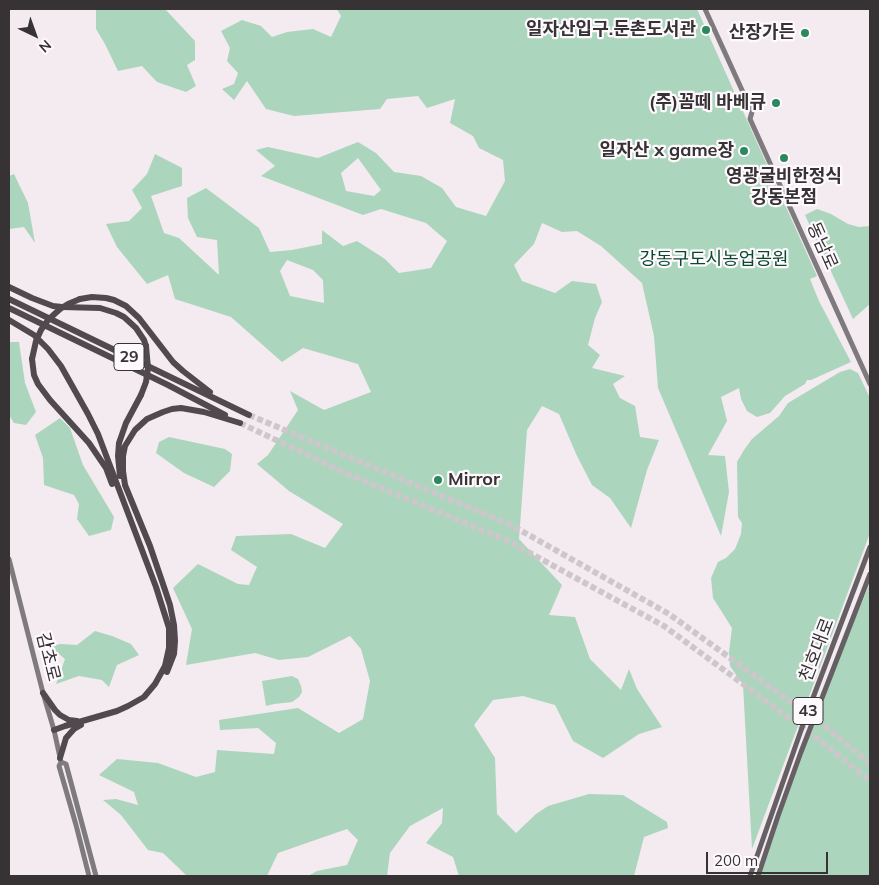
<!DOCTYPE html>
<meta charset="utf-8">
<style>
body{margin:0}
#map{position:relative;width:879px;height:885px;overflow:hidden;background:#f3ebf0;font-family:Mulish,sans-serif}
canvas{display:block}
.frame{position:absolute;inset:0;border:10px solid #373335;pointer-events:none}
.north{position:absolute;left:10px;top:10px;width:50px;height:50px;-webkit-text-stroke:4px #fef9fc;paint-order:stroke;rotate:138deg;font-size:14px;font-weight:700;line-height:20px;text-align:center;color:#373335}
.north::after{content:'';display:block;margin:auto;width:18px;height:22px;background:#373335;clip-path:polygon(50% 0,100% 100%,50% 72%,0 100%)}
.scale{position:absolute;left:706px;top:852px;width:122px;height:22px;box-sizing:border-box;border:2px solid #373335;border-top:0;padding-left:6px;font-size:15px;line-height:18px;white-space:nowrap;color:#373335;-webkit-text-stroke:4px #fef9fc;paint-order:stroke}
</style>
<div id="map">
<canvas width="879" height="885"></canvas>
<div class="frame"></div>
<div class="north">N</div>
<div class="scale">200 m</div>
</div>
<script>
const ctx = document.querySelector('canvas').getContext('2d');
ctx.lineJoin = 'round';
function fill(path, color) { ctx.fillStyle = color; ctx.fill(path, 'evenodd'); }
const poly = rows => new Path2D(rows.map(r => 'M' + r).join(''));
function stroke(path, color, width, dash) { ctx.strokeStyle = color; ctx.lineWidth = width; ctx.lineCap = dash ? 'butt' : 'round'; ctx.setLineDash(dash || []); ctx.stroke(path); }
function label(font, color, halo, rows, align = 'center') {
  ctx.font = font + ' Mulish,"Noto Sans KR",sans-serif'; ctx.lineWidth = 4.5; ctx.setLineDash([]); ctx.textBaseline = 'middle'; ctx.strokeStyle = halo; ctx.fillStyle = color; for (const [text, x, y, turn = 0] of rows) {
    ctx.save(); ctx.translate(x, y); ctx.rotate((+turn || 0) * Math.PI / 180); ctx.textAlign = isNaN(turn) ? turn : align; if (halo) ctx.strokeText(text, 0, 0); ctx.fillText(text, 0, 0); ctx.restore();
  }
}
const green = poly([
 [96,9,165,9,195,41,195,60,187,65,196,86,186,92,157,82,142,66,118,71,105,44,96,29],
 [337,9,371,9,372,10,376,9,697,9,817,276,810,279,819,301,851,362,811,380,807,380,805,384,785,396,770,413,757,417,747,411,741,399,739,388,721,397,727,421,708,455,725,456,729,492,721,536,658,388,654,336,642,283,601,246,577,231,562,232,542,223,534,244,514,265,522,281,555,293,572,281,596,284,602,302,595,318,588,345,600,355,592,368,625,376,613,384,620,398,635,406,640,437,659,440,647,470,631,528,610,498,592,485,577,456,559,414,542,406,527,430,519,539,562,585,549,615,575,617,590,659,621,690,629,669,637,689,662,727,639,734,603,758,573,741,555,705,523,696,493,700,474,725,495,758,497,814,516,833,536,814,548,806,589,794,623,795,667,822,668,828,644,837,634,876,459,876,453,857,426,843,442,823,443,808,410,826,390,853,387,876,308,876,317,871,347,865,358,840,347,829,278,853,267,876,187,876,163,853,148,850,121,815,103,800,116,799,138,805,134,792,99,775,117,759,158,763,196,777,215,772,217,750,274,754,276,743,258,728,220,730,219,720,298,708,339,733,363,719,370,681,361,649,350,636,308,657,279,660,255,653,186,665,192,629,173,588,198,564,238,584,249,585,257,567,231,550,236,536,291,534,325,548,343,524,289,491,257,464,268,455,298,410,290,391,324,410,371,392,358,364,303,348,282,362,231,317,175,299,168,275,147,284,117,247,106,224,129,221,142,208,132,190,147,174,155,154,182,168,182,186,151,196,164,233,179,238,219,275,217,240,197,237,188,218,187,198,206,188,259,228,270,252,292,250,322,244,322,230,343,246,357,241,385,259,399,273,431,268,447,241,426,223,381,209,363,215,261,176,275,166,256,150,268,147,318,158,358,142,376,153,394,172,421,176,442,188,456,207,486,216,505,181,503,160,479,148,473,136,450,123,455,99,427,108,418,96,387,99,380,109,294,116,266,109,247,81,234,100,222,89,234,84,238,73,227,61,230,48,221,31,242,20,261,26,272,37,287,32,313,29,331,37,341,16],
 [358,158,381,190,374,196,346,191,341,173],
 [287,260,313,270,323,280,324,303,290,296,280,271],
 [14,174,28,203,35,243,24,227,9,229,9,176],
 [817,209,831,214,848,224,859,227,870,226,870,304,853,319,805,215],
 [9,342,19,342,25,383,36,412,26,425,14,423,9,415],
 [850,369,858,373,870,398,870,533,752,849,743,685,730,666,729,652,732,628,713,598,711,578,718,562,726,558,735,549,741,534,742,523,738,517,737,462,744,450,752,439,779,416,788,403,840,372],
 [60,418,70,428,83,465,114,517,111,530,89,536,77,519,79,504,74,495,44,485,43,458,35,435],
 [169,437,225,449,232,454,230,471,214,487,184,473,156,453,159,442],
 [870,583,870,876,756,876,812,722],
 [95,631,112,636,131,644,139,655,117,665,109,687,102,680,79,676,56,684,65,659,49,646,61,644,77,645],
 [292,676,298,679,301,686,302,692,299,697,292,702,274,704,266,706,262,681]
]);
const highwayTunnel = poly([
 [249,415,511,525,669,614,826,727,870,764],
 [240,423,350,475,506,540,664,626,818,739,870,781]
]);
const secondary = poly([
 [705,9,752,112,750,119,870,384],
 [9,559,43,693,54,730,61,762,59,766,76,825,89,876],
 [61,762,66,764,96,876]
]);
const primary = poly([
 [750,876,805,719,870,547],
 [758,876,778,816,801,752,870,574]
]);
const highway = poly([
 [9,287,32,298,53,306,62,307,100,308,116,313,124,317,136,328,144,340,146,346],
 [9,299,249,415],
 [80,299,92,297,106,298,114,300,126,306,139,318,173,362,183,371,210,392],
 [9,308,168,385,225,415],
 [9,320,34,335,48,349,61,366,88,414,98,434,156,587,169,628,169,648,165,666,155,684,144,697,128,706,117,711,65,726,54,730],
 [32,359,34,375,38,384,50,400,89,443,106,468,112,484],
 [120,476,118,456,119,443,126,423,141,395],
 [167,672,174,654,175,641,174,625,170,605,165,590,150,546,125,485,123,471,123,456,125,446,135,430,147,419,163,412,172,409,181,408,204,412,240,423],
 [43,693,55,710,60,715,69,720,77,721],
 [60,758,66,738,74,729,81,725]
]);
const highwayBridge = poly([
 [32,359,36,341,41,330,48,320,60,309,68,304,80,299],
 [141,395,146,382,148,368,146,346]
]);
const markers = [
 [706,30,5,"#2d885e"],
 [805,33,5,"#2d885e"],
 [776,103,5,"#2d885e"],
 [744,151,5,"#2d885e"],
 [784,158,5,"#2d885e"],
 [438,480,5,"#2d885e"]
];
const shields = [
 [129,357,30],
 [808,711,30]
];
const shieldNames = [
 ["29",129,357],
 ["43",808,711]
];
const poiNames = [
 ["일자산입구.둔촌도서관",696,30],
 ["산장가든",795,33],
 ["(주)꼼떼 바베큐",766,103],
 ["일자산 x game장",734,151],
 ["영광굴비한정식",784,177,"center"],
 ["강동본점",784,198,"center"],
 ["Mirror",448,480,"left"]
];
const streetNames = [
 ["동남로",822,246,66],
 ["천호대로",817,650,-69],
 ["감초로",48,657,76]
];
const parkNames = [
 ["강동구도시농업공원",714,260]
];
fill(green, '#acd5bd');
stroke(highwayTunnel, '#cdc6cb', 6, [6, 3]);
stroke(secondary, '#7f7a7d', 5);
stroke(primary, '#666064', 5);
stroke(highway, '#504a4e', 6);
stroke(highwayBridge, '#504a4e', 6);
for (const [x, y, r, color] of markers) { const dot = new Path2D(); dot.arc(x, y, r, 0, 2 * Math.PI); ctx.fillStyle = color; ctx.fill(dot); stroke(dot, '#fef9fc', 2); }
for (const [x, y, w] of shields) { const box = new Path2D(); box.roundRect(x - w / 2, y - 13.5, w, 27, 4); ctx.fillStyle = '#fef9fc'; ctx.fill(box); stroke(box, '#373335', 1); }
label('bold 16px', '#373335', null, shieldNames);
label('bold 18px', '#373335', '#fef9fc', poiNames, 'right');
label('18px', '#373335', '#fef9fc', streetNames);
label('18px', '#08492e', '#fef9fc', parkNames);
</script>
